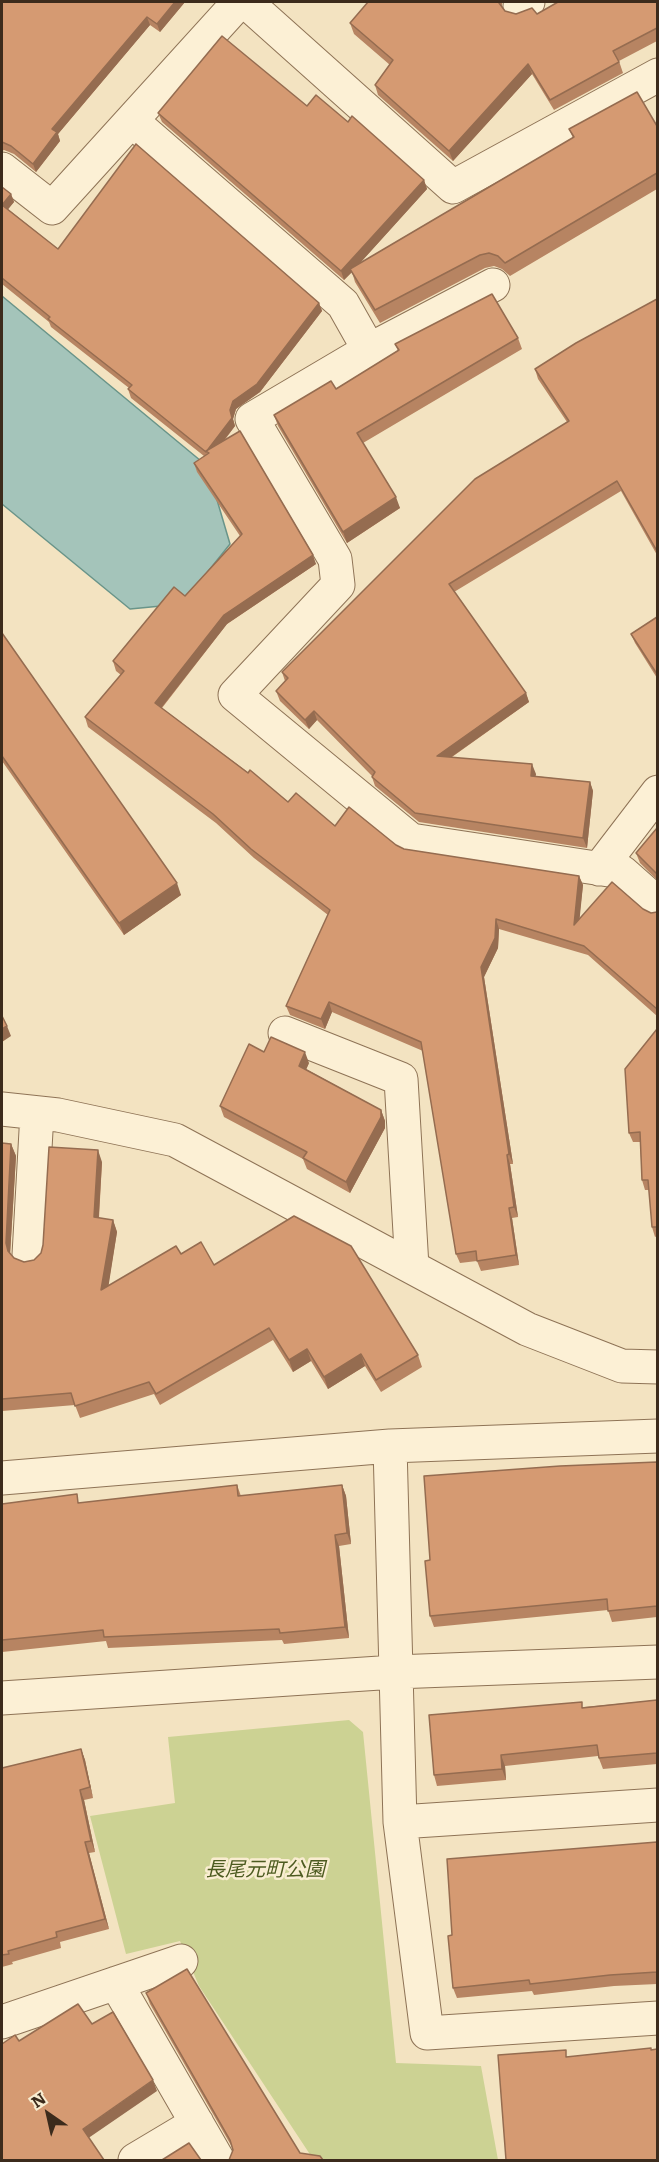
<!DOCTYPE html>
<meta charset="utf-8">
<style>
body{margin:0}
#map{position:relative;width:659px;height:2162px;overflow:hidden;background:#f3e3c1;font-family:Literata,serif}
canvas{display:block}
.frame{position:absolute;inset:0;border:3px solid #3c2b1c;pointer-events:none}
.north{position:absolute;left:18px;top:2084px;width:60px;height:60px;-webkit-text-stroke:4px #f9edd1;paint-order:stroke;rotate:326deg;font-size:16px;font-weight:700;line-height:24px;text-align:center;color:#3c2b1c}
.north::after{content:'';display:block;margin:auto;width:21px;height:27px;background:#3c2b1c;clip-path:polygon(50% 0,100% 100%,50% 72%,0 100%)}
</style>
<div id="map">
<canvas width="659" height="2162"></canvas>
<div class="frame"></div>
<div class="north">N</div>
</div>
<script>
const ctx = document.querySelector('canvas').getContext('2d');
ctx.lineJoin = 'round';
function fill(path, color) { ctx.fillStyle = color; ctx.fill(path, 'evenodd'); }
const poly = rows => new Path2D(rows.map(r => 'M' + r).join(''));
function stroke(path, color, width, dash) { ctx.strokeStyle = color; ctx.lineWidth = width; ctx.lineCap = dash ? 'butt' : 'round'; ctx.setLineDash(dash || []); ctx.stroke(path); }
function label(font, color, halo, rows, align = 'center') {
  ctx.font = font + ' Literata,"Noto Sans JP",serif'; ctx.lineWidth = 5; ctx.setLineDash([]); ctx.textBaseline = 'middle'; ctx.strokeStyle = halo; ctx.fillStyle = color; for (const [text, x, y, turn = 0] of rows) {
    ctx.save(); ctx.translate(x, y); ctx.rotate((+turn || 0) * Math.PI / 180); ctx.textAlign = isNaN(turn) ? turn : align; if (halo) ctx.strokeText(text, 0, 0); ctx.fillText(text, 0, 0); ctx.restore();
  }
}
const green = poly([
 [349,1720,363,1732,396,2063,481,2066,498,2160,313,2159,199,1986,180,1941,126,1954,90,1816,175,1803,168,1737]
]);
const water = poly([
 [2,296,207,466,230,544,182,604,130,609,2,504,2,296]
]);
const minor = poly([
 [246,2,453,187,658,75],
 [520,6,528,2],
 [133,122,343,304,369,350],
 [2,169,52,208,239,2],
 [493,285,369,350,252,419,335,559,338,585,235,695,411,840,622,872,658,904],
 [599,869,658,792],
 [285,1033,401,1079,412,1267],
 [2,1109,58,1115,175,1140,527,1329,622,1366,658,1367],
 [29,1255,37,1113],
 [390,1446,400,1822,427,2033,658,2018],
 [2,1478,390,1446,658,1436],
 [2,1698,395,1672,658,1662],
 [400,1822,658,1805],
 [116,1983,218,2160],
 [2,2022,181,1961],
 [135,2160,197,2123]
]);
const wall = poly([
 [2,2,185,2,160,32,150,25,58,134,60,141,36,172,14,154,4,150,2,151],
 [368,2,502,2,502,6,505,11,516,14,537,14,657,2,657,41,619,61,623,73,554,110,532,74,453,161,378,95,375,85,390,65,354,34,350,23],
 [307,106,348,122,424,180,427,189,359,264,573,138,569,129,657,126,657,189,510,276,502,269,494,266,485,268,380,323,355,282,352,272,344,280,162,122,158,113],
 [2,187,11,194,14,202,8,209,58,249,319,303,322,311,260,392,236,409,233,419,235,426,224,441,316,564,227,624,162,708,288,802,335,826,396,845,404,849,579,876,583,885,579,919,643,909,651,913,657,912,657,1016,588,955,499,929,498,948,484,977,513,1164,510,1164,518,1217,512,1218,519,1265,481,1271,477,1261,460,1263,456,1254,423,1051,332,1012,325,1029,290,1015,286,1006,328,915,254,858,216,823,88,727,85,717,121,675,116,671,113,661,185,596,240,536,197,472,194,463,204,456,131,398,128,389,129,388,51,327,49,322,2,284],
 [657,299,657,555,621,491,454,592,526,693,529,702,452,757,536,774,535,776,590,782,593,791,587,848,419,822,375,786,372,777,372,776,317,720,309,729,280,701,276,691,285,681,282,672,567,422,538,379,535,369],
 [518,338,522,349,363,443,400,508,347,543,278,426,274,415,336,389,398,351,395,344],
 [657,617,657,678,635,643,631,634],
 [2,633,181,895,124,935,2,761],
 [657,828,657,880,640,863,636,853],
 [657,1029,657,1236,655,1237,652,1227,649,1190,645,1190,642,1180,640,1142,633,1142,629,1133],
 [309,1063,306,1069,381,1110,385,1121,385,1128,350,1193,307,1169,303,1159,224,1117,220,1106],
 [2,1143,11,1144,16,1156,10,1254,14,1258,24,1262,34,1260,41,1253,102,1162,99,1218,113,1220,117,1232,108,1286,181,1254,214,1265,418,1355,422,1367,381,1392,365,1366,328,1389,311,1361,293,1372,273,1340,160,1405,154,1394,80,1418,75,1405,2,1411],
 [657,1462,657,1617,612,1622,608,1610,434,1627,430,1616,430,1560],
 [237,1485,241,1496,342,1485,346,1496,351,1544,339,1546,349,1638,284,1644,282,1640,108,1648,106,1641,2,1652,2,1504,80,1503],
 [657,1700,657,1764,603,1769,598,1756,505,1766,506,1780,437,1786,434,1775,584,1707],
 [81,1749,85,1760,93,1798,84,1800,95,1852,89,1853,109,1929,60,1942,61,1948,12,1962,13,1964,2,1967,2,1768],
 [657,1842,657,1984,614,1986,534,1995,532,1991,457,1998,453,1988,452,1935],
 [146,1993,300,2153,230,2159,233,2150,232,2147,150,2004]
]);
const shadedWall = poly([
 [175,2,185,2,160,32,157,24],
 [147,17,150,25,58,134,60,141,36,172,33,164,52,129],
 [528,64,532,74,453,161,449,151],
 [424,180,427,189,352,272,350,269,352,272,344,280,341,271],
 [11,194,14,202,5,213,2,205],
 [319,303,322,311,260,392,236,409,233,419,235,426,210,458,209,453,207,451,233,401],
 [396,497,400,508,347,543,343,532],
 [313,555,316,564,227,624,158,712,155,703,224,615],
 [526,693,529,702,440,765,437,756],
 [314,711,317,720,309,729,305,720],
 [532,764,536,774,534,785,531,776],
 [590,782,593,791,587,848,583,838],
 [579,876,583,885,578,935,574,925],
 [177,883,181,895,124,935,119,923],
 [496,919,499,929,498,948,484,977,513,1164,509,1154,481,967],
 [329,1002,332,1012,325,1029,321,1019],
 [7,1026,11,1036,2,1042,2,1029],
 [305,1052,309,1063,303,1077,299,1066],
 [381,1110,385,1121,385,1128,350,1193,346,1182],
 [11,1144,16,1156,10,1255,8,1251,6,1243],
 [98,1150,102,1162,98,1229,94,1217],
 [507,1155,510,1164,518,1217,514,1207],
 [509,1208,512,1218,519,1265,516,1255],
 [113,1220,117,1232,106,1302,101,1290],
 [307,1349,311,1361,293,1372,289,1360],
 [361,1354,365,1366,328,1389,324,1377],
 [342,1485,346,1496,351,1544,347,1533],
 [335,1535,339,1546,349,1638,345,1627],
 [81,1749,85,1760,93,1798,90,1787],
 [501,1755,505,1766,506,1780,502,1769],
 [80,1790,84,1800,95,1852,91,1841],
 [85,1842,89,1853,109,1929,105,1919],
 [153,2080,157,2091,87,2139,83,2129]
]);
const building = poly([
 [2,2,175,2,157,24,147,17,52,129,57,132,33,164,11,146,2,142,2,2],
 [368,2,499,2,499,3,505,11,516,14,532,8,537,14,558,2,657,2,657,28,613,51,619,62,550,100,528,64,449,151,375,85,393,60,350,23,368,2],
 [222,36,307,106,316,95,348,122,352,116,424,180,341,271,158,113,222,36],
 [637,92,657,126,657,173,505,263,498,256,489,253,480,255,375,310,350,269,574,137,569,129,637,92],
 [136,144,319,303,257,384,233,401,230,410,232,418,206,452,128,389,132,385,48,319,50,317,2,278,2,187,11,194,2,205,58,249,136,144],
 [492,294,518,338,357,433,396,497,343,532,274,415,331,381,336,389,399,350,395,344,492,294],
 [657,299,657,551,617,481,449,584,526,693,437,756,532,764,531,776,590,782,583,838,415,813,372,777,375,772,314,711,305,720,276,691,288,678,282,672,475,479,569,421,535,369,576,343,657,299],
 [240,431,313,555,224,615,155,703,248,773,250,770,288,802,296,793,335,826,349,807,396,845,404,849,579,876,574,925,612,882,643,909,651,913,657,912,657,1009,584,946,496,919,495,938,481,967,509,1154,507,1155,514,1207,509,1208,516,1255,477,1261,476,1251,456,1254,421,1042,329,1002,321,1019,286,1006,330,910,251,849,213,814,85,717,124,671,113,661,174,587,185,596,242,534,194,463,209,453,206,451,240,431],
 [657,617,657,674,631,634,657,617],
 [2,633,177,883,119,923,2,756,2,633],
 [657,828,657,874,636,853,657,828],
 [2,1016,7,1026,2,1029,2,1016],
 [657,1029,657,1227,652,1227,648,1180,642,1180,640,1132,629,1133,625,1069,657,1029],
 [271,1037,305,1052,299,1066,381,1110,381,1117,346,1182,303,1158,307,1152,220,1106,249,1044,264,1052,271,1037],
 [2,1143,11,1144,6,1243,8,1251,14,1258,24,1262,34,1260,41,1253,43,1245,49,1147,98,1150,94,1217,113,1220,101,1290,176,1246,181,1254,201,1242,214,1265,294,1216,351,1246,418,1355,376,1380,361,1354,324,1377,307,1349,289,1360,269,1328,156,1394,149,1382,75,1406,71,1393,2,1399,2,1143],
 [657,1462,657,1606,608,1611,607,1599,430,1616,425,1561,430,1560,424,1476,560,1466,657,1462],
 [237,1485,238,1496,342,1485,347,1533,335,1535,345,1627,280,1633,279,1629,104,1637,103,1630,2,1640,2,1504,77,1494,78,1503,237,1485],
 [657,1700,657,1753,599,1758,597,1745,501,1755,502,1769,434,1775,429,1715,582,1702,582,1708,657,1700],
 [81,1749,90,1787,80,1790,91,1841,85,1842,105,1919,56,1932,57,1937,8,1951,9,1954,2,1955,2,1768,81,1749],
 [657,1842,657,1972,610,1975,530,1984,529,1980,453,1988,448,1936,452,1935,447,1859,657,1842],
 [187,1969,300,2153,320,2156,323,2160,229,2160,233,2150,230,2140,146,1993,187,1969],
 [78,2004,92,2024,113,2012,153,2080,83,2129,104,2160,2,2160,2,2044,15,2035,19,2041,78,2004],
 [651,2048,651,2050,657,2049,657,2160,506,2160,498,2055,566,2050,566,2057,651,2048],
 [189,2143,201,2160,162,2160,189,2143]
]);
const parkNames = [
 ["長尾元町公園",265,1870]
];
fill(green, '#ccd293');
fill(water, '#a4c4ba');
stroke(water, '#699489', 1.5);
stroke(minor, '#8e7356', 35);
stroke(minor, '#fcf0d5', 33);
fill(wall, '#b78462');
fill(shadedWall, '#956c50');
fill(building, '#d59a72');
stroke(building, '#956c50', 1.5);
label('italic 20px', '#4d5b20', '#f9edd1', parkNames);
</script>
